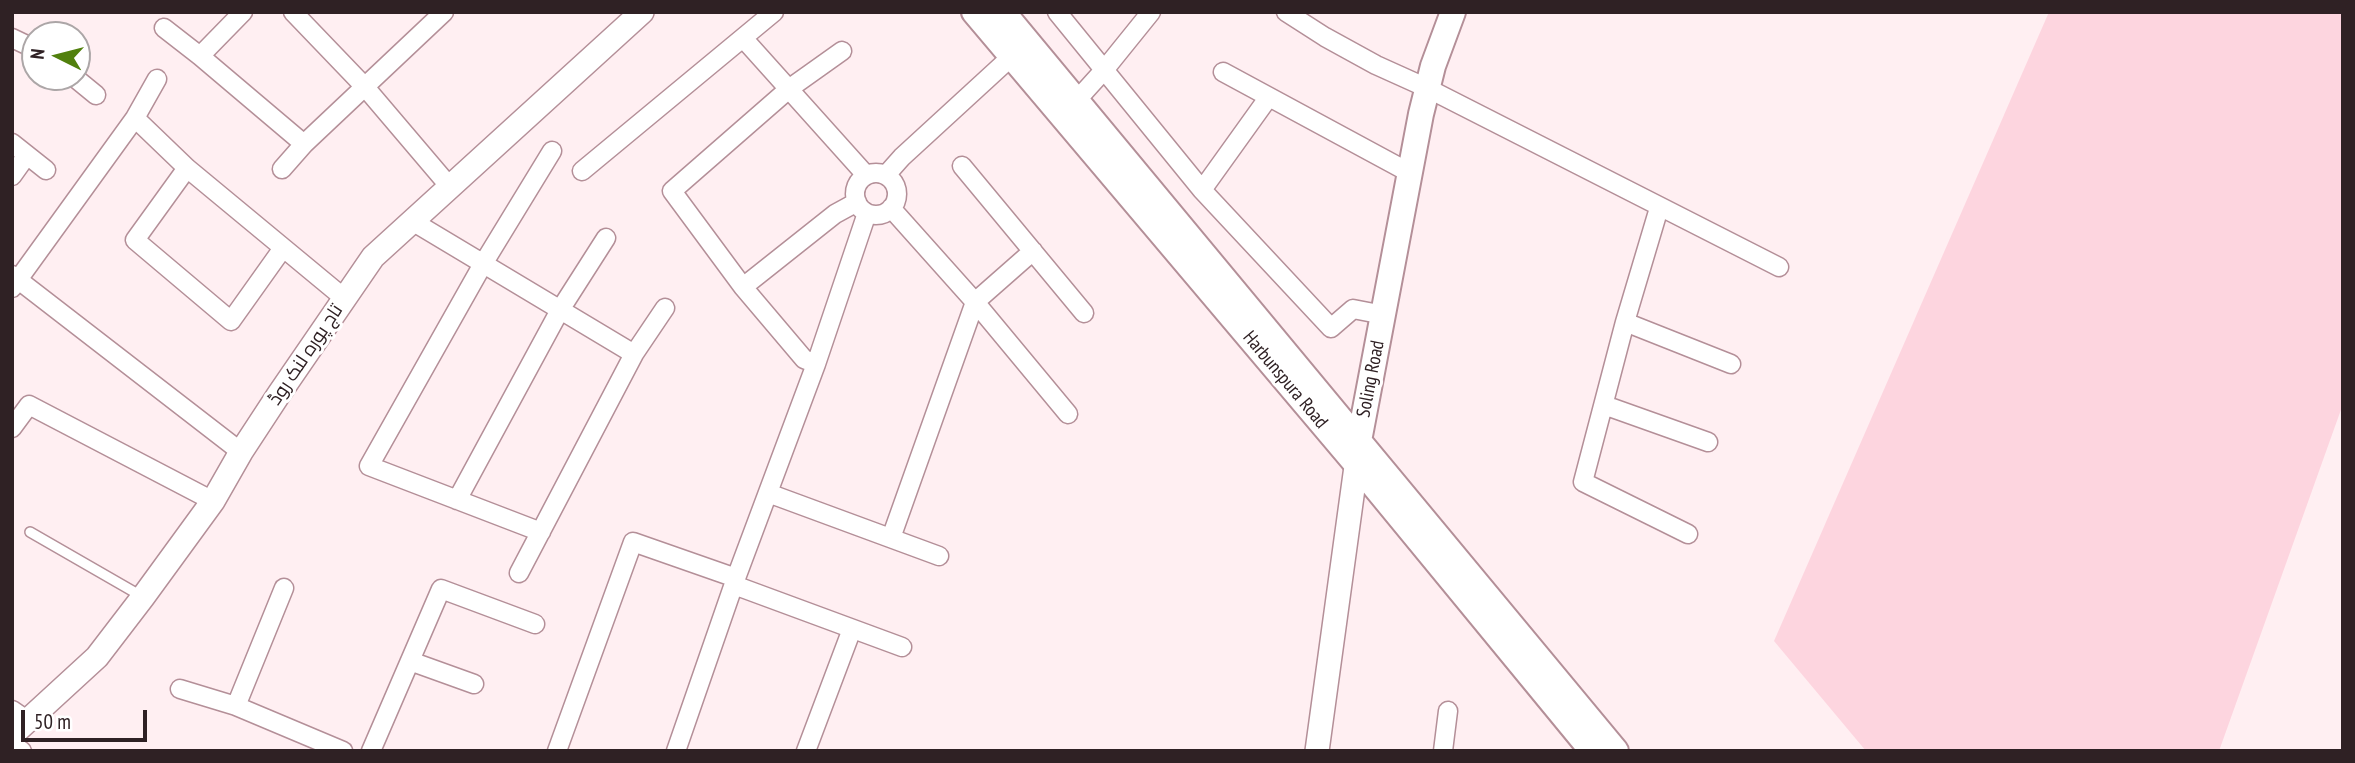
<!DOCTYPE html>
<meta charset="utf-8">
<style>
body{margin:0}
#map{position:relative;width:2355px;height:763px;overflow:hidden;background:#ffeff2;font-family:"PT Sans Narrow",sans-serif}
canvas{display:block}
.frame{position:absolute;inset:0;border:14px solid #2f2124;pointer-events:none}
.north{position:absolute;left:21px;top:21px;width:70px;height:70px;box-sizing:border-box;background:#fff;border:2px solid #aca6a7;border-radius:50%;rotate:276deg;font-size:19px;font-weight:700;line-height:28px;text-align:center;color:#2f2124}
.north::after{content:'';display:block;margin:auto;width:24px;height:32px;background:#51800d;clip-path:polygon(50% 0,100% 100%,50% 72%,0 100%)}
.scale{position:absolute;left:21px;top:710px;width:126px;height:32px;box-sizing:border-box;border:4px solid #2f2124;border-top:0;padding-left:9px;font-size:21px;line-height:24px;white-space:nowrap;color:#2f2124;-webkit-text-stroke:5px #fff;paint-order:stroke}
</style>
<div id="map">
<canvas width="2355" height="763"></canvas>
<div class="frame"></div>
<div class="north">N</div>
<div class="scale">50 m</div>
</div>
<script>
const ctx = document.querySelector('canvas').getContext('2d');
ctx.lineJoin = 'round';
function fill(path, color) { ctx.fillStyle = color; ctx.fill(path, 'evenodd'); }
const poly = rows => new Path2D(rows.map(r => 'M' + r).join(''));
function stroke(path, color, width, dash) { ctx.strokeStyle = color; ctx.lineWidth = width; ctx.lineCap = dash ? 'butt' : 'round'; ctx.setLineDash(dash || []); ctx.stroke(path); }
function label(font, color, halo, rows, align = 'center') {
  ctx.font = font + ' "PT Sans Narrow",Cairo,sans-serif'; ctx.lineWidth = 6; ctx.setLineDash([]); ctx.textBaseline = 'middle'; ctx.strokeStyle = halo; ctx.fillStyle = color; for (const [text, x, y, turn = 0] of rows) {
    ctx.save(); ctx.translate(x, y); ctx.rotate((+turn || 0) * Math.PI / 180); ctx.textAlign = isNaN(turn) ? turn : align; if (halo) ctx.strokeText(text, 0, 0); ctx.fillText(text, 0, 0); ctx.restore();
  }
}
const green = poly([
 [2049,12,2343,12,2343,404,2219,751,1866,751,1774,641]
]);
const service = poly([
 [30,532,143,597]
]);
const minor = poly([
 [243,12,200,56,304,144],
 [293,12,365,87,450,187],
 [1057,12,1202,190,1331,328,1353,309,1384,315],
 [1286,12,1325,37,1376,65,1427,88,1779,267],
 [164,28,200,56],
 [12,38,35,49],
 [743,38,866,175],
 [1223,72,1410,173],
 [74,77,96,95],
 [1076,101,1105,69,1151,12],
 [135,118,157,79],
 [12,143,46,170],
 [962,166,1084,313],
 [187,168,135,240,231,321,283,248],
 [282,169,304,144,444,12],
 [582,171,774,12],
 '855 194a21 21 0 1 1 42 0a21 21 0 1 1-42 0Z',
 [886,175,902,157,1011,57],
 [12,176,27,155],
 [1202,190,1268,98],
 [891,208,975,302,1068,414],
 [1659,208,1625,322,1583,482,1688,534],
 [412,221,634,354],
 [12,275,241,452],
 [743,287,835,214,857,202],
 [12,288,135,118,187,168,344,298],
 [1625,322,1731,364],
 [816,364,804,359,743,287,672,191,790,88,842,51],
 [1604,405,1708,442],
 [12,428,29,405,213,501],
 [768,493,939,556],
 [457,500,560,310,606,238],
 [541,532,369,466,483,264,552,151],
 [891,538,975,302,1033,251],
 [519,573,634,354,665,308],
 [734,585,902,647],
 [410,661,474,684],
 [180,689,236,706,343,751],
 [236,706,284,588],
 [12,710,28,721],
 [12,744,22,751],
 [371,751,441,589,535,624],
 [557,751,633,542,736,578],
 [676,751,736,578,816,364,867,213],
 [806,751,852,629],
 [1443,751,1448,711]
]);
const tertiary = poly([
 [12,735,97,657,143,597,213,501,241,452,279,394,373,257,642,12],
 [1317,751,1358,452]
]);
const secondary = poly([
 [974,12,1356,464,1592,751],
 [1003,12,1616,751],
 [1359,441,1421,114,1433,66,1453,12]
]);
const streetNames = [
 ["تاج پورہ لنک روڈ",306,355,-56],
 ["Soling Road",1371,379,-79],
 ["Harbunspura Road",1285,380,50]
];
fill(green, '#fdd5df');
stroke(service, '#b48f98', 12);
stroke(minor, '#b48f98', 21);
stroke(tertiary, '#b48f98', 26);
stroke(secondary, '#b48f98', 28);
stroke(service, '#fff', 9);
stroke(minor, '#fff', 18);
stroke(tertiary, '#fff', 23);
stroke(secondary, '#fff', 24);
label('19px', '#2f2124', '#fff', streetNames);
</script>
